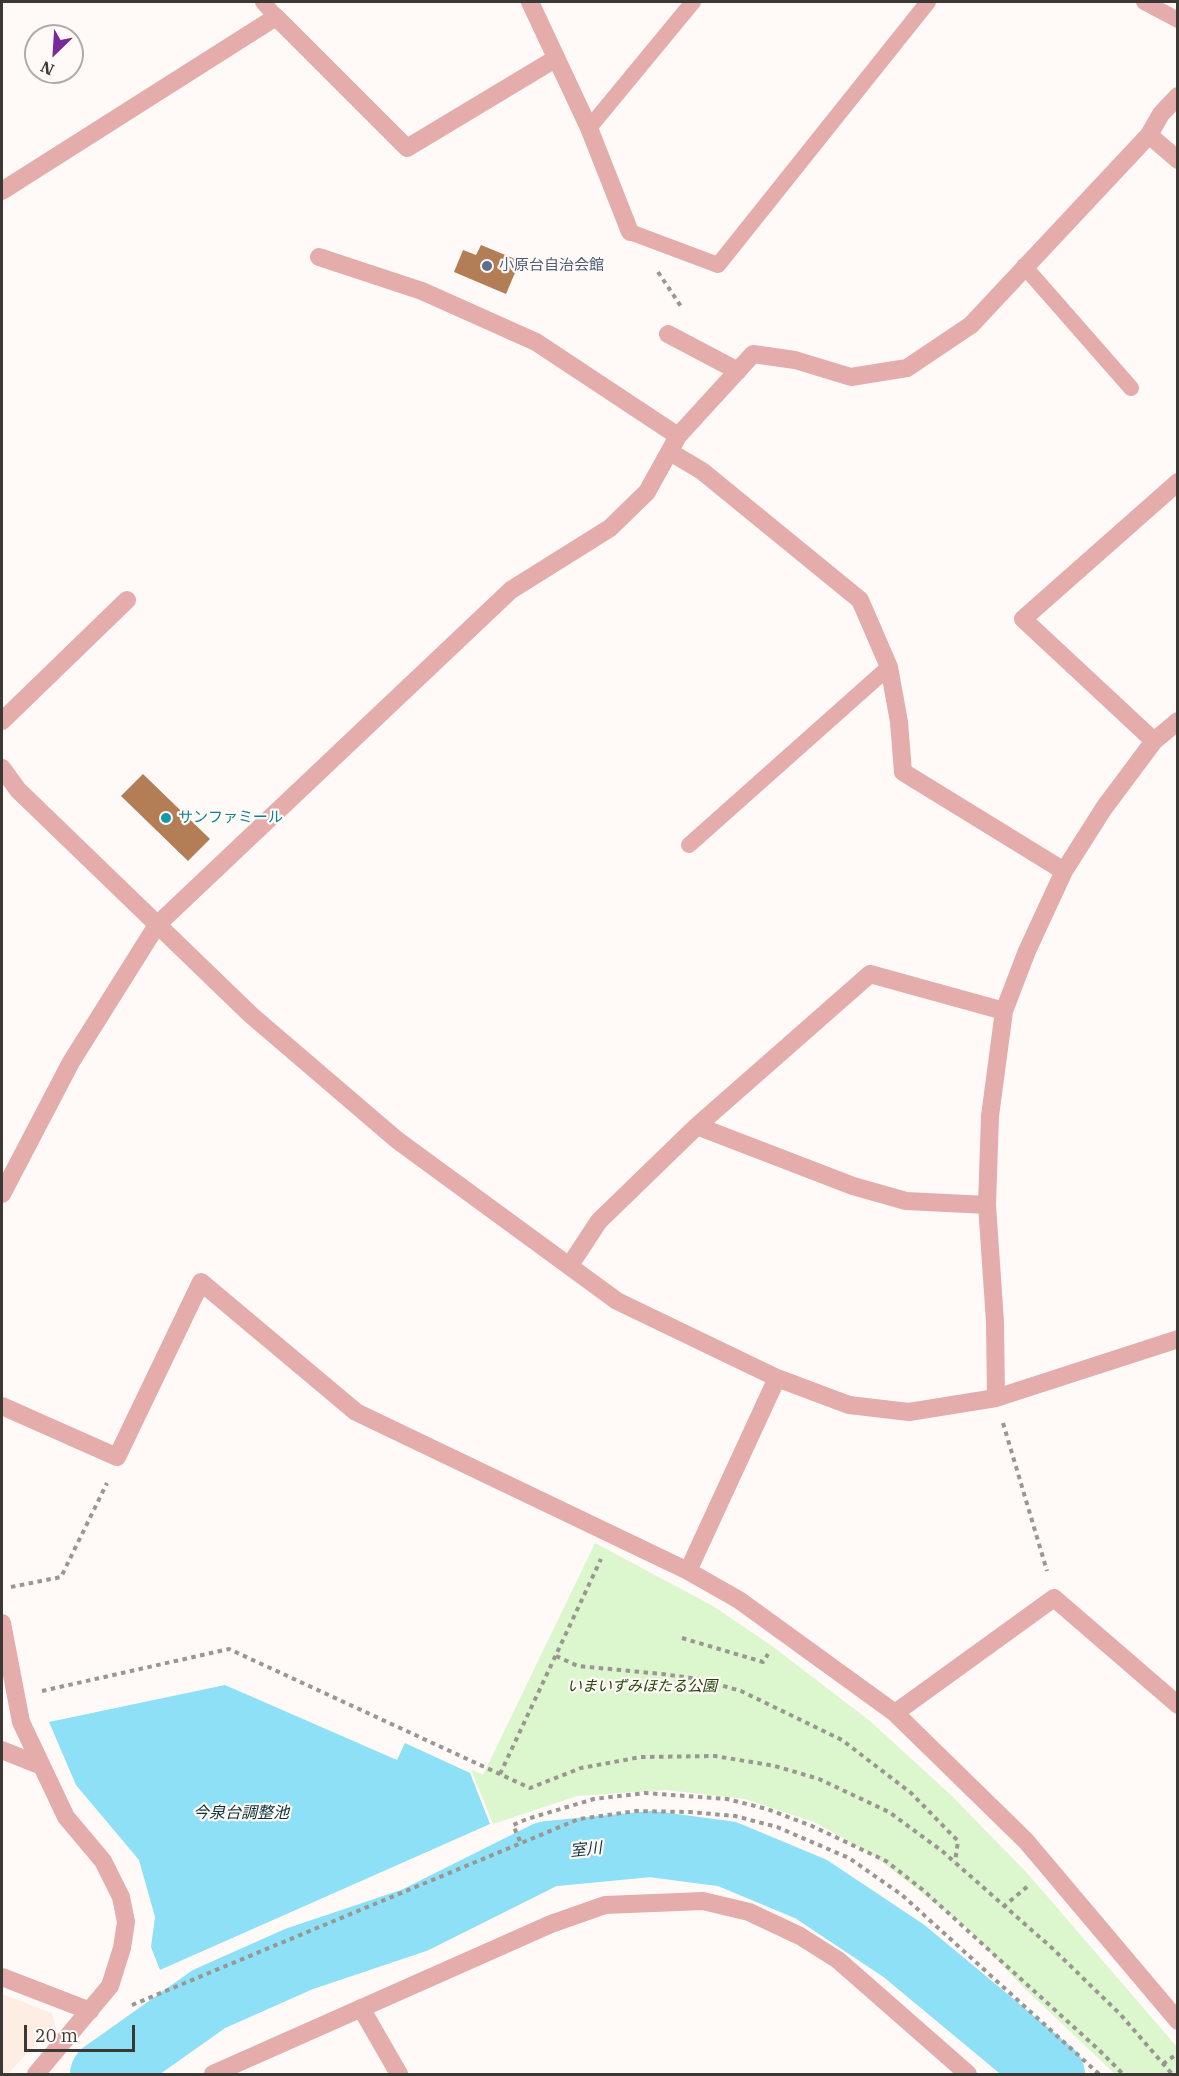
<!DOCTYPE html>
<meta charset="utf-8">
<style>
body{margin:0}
#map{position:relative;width:1179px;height:2076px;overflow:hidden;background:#fffaf7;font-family:"IBM Plex Serif",serif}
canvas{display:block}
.frame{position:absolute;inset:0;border:3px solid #3c3834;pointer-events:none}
.north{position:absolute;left:24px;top:24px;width:60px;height:60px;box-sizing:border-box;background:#fffaf7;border:2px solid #b1aca9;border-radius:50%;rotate:205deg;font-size:16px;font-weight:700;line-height:24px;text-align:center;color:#3c3834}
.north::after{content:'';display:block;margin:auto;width:21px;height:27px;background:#7b2999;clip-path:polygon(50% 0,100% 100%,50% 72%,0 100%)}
.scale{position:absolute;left:24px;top:2025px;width:111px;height:27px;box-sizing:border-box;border:3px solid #3c3834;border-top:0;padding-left:8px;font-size:18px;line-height:21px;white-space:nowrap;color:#3c3834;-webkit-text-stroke:4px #fffaf7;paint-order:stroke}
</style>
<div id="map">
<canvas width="1179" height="2076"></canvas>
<div class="frame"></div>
<div class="north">N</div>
<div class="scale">20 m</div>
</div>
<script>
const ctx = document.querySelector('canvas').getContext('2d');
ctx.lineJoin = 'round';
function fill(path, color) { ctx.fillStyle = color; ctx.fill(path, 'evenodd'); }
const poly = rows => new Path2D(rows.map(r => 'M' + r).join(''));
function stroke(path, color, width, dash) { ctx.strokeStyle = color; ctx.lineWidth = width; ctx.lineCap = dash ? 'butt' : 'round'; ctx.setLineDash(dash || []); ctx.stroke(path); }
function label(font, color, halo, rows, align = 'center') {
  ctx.font = font + ' "IBM Plex Serif","Noto Sans JP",serif'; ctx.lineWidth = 4.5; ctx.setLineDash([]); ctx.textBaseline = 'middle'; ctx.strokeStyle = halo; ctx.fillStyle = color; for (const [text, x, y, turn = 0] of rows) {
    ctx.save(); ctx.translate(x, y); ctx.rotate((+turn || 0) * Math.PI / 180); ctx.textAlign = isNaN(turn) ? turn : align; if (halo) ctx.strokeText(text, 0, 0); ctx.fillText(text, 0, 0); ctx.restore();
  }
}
const built = poly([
 [2,1994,52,2013,56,2029,29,2051,8,2074,2,2074]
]);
const green = poly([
 [595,1543,713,1606,772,1646,870,1721,952,1796,1028,1874,1177,2047,1177,2074,1115,2074,1020,1984,967,1928,873,1855,814,1822,745,1799,666,1790,577,1796,493,1824,471,1769,483,1775]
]);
const water = poly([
 [225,1685,397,1760,405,1743,470,1773,490,1824,160,1970,151,1947,155,1917,139,1860,76,1785,49,1722]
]);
const river = poly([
 [103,2074,209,1999,299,1959,415,1920,547,1854,651,1844,727,1854,811,1889,904,1951,1052,2074]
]);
const building = poly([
 [481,245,520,261,506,294,454,272,463,250,476,255],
 [143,774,210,839,188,861,121,796]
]);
const path = poly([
 [658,272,682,308],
 [1003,1423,1047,1571],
 [11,1587,61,1577,107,1483],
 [682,1638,763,1662,768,1654],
 [556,1656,578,1666,662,1674,699,1679,741,1691,842,1740,911,1793,958,1841,955,1862],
 [42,1691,229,1649,530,1788,581,1768,641,1757,715,1756,775,1766,819,1779,889,1812,942,1851,1052,1948,1120,2014,1172,2074],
 [500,1774,601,1559],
 [520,1841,513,1825,527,1819,594,1799,645,1793,727,1799,767,1809,812,1826,886,1861,923,1890,1099,2050,1123,2074],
 [1003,1907,1028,1886],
 [132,2005,579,1819,636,1811,690,1812,735,1816,777,1827,849,1858,902,1895,1099,2074],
 [1163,2064,1178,2053]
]);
const lane = poly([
 [263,2,276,17],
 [1144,2,1178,20],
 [589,128,693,2],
 [630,232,718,265,928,2],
 [1024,266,1131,388],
 [689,845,889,667]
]);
const street = poly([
 [530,2,589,128,630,232],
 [1149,135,1178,160],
 [2,191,276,17,407,148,555,59],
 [319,257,422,291,536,342,678,436],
 [668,334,738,371],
 [670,452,702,471,860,600,889,667,899,722,903,772,1064,871],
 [2,721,127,600],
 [1154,741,1023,619,1178,482],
 [2,768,18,790,251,1015,397,1140,617,1301,777,1378,849,1405,909,1412,996,1398,1178,1339],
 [697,1126,853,1186,906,1201,987,1205],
 [2,1194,71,1062,157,925,511,590,610,528,647,492,678,436,753,354,795,360,851,377,907,368,971,325,1149,135,1161,114,1178,96],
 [570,1265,599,1221,697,1126,870,974,1004,1011],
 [996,1398,995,1322,987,1205,990,1116,1004,1011,1027,951,1064,871,1104,808,1154,741,1178,721],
 [2,1406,117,1457,201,1282,356,1412,688,1571,739,1600,895,1713,1026,1841,1178,2021],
 [688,1571,777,1378],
 [2,1623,21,1722,66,1817,103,1861,121,1897,126,1922,122,1948,110,1986,36,2074],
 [895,1713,1054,1598,1178,1705],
 [2,1750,39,1765],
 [2,1977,90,2011],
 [361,2008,399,2074],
 [213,2074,551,1924,605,1905,703,1901,749,1912,800,1936,838,1960,968,2074]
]);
const markers = [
 [487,266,6,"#5c6f8a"],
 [166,818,6,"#0f9aa8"]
];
const serviceNames = [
 ["小原台自治会館",499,266]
];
const cultureNames = [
 ["サンファミール",178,818]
];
const parkNames = [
 ["いまいずみほたる公園",642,1687]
];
const waterNames = [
 ["今泉台調整池",241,1813],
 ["室川",586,1850,-6]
];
fill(built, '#fdede3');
fill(green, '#dcf6ce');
fill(water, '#8de0f6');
stroke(river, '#8de0f6', 66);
fill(building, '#b37d56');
stroke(path, '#9a9692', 4, [4.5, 4.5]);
stroke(lane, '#e4acab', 16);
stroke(street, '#e4acab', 18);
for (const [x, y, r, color] of markers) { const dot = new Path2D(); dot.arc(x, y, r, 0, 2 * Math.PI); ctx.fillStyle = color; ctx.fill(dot); stroke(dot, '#fffaf7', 2); }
label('15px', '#4e5e75', '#fffaf7', serviceNames, 'left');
label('15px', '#0d838f', '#fffaf7', cultureNames, 'left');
label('italic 15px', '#234307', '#fffaf7', parkNames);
label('italic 16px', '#0b333d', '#fffaf7', waterNames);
</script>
